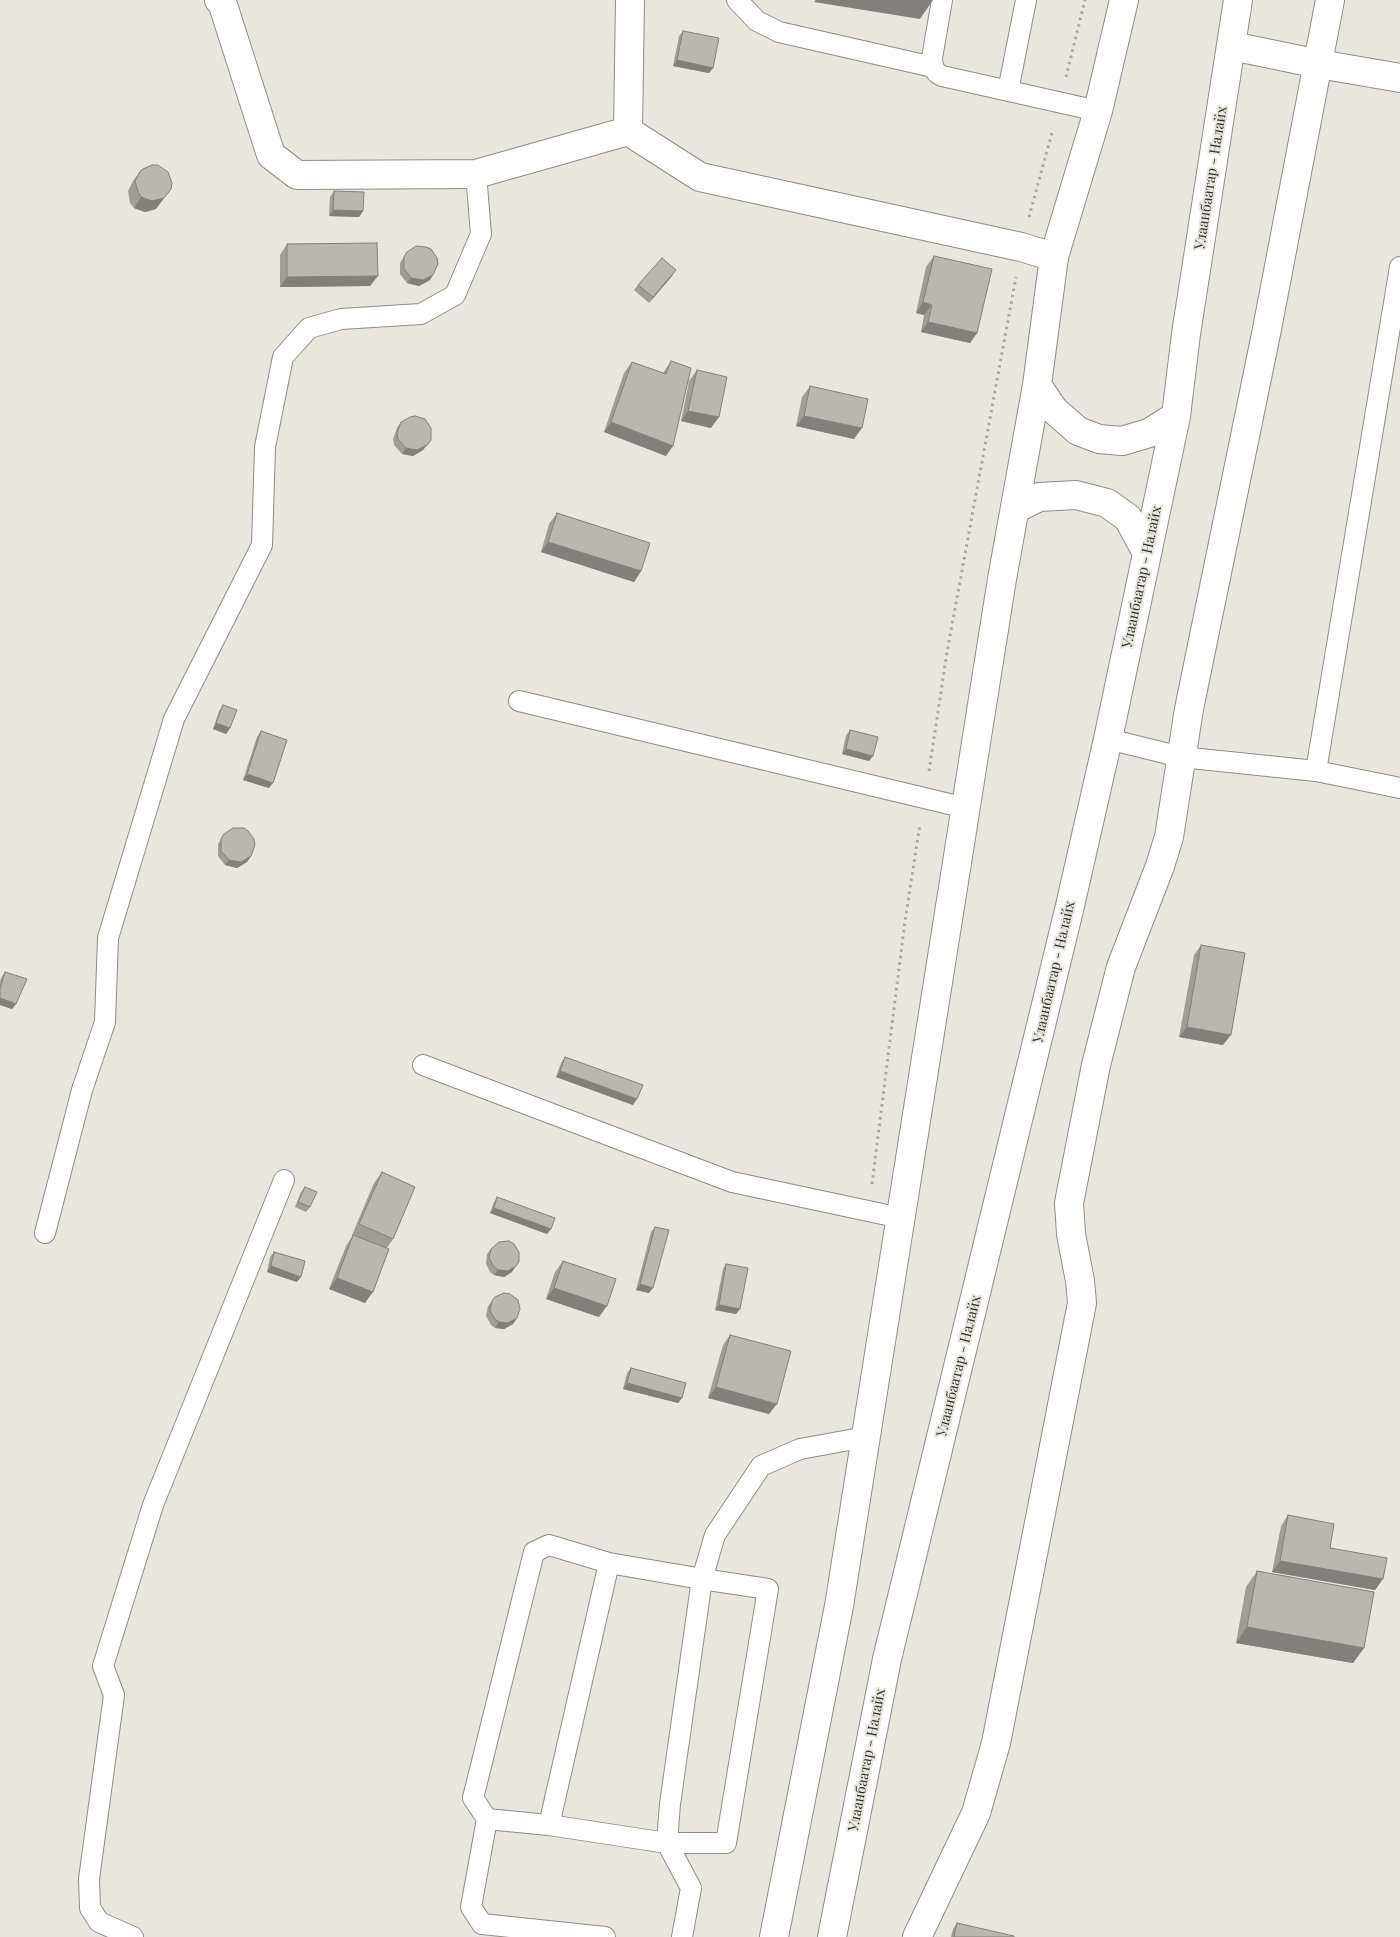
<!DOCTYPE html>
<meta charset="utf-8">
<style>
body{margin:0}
canvas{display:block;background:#e9e6df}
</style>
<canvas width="1400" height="1937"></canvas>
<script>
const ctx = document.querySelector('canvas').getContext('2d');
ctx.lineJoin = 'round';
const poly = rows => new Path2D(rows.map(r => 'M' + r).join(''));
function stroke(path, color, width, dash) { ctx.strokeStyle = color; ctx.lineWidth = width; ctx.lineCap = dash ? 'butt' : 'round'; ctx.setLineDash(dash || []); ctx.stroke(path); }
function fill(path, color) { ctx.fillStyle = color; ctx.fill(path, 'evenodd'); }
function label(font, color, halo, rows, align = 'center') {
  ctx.font = font + ' "Playfair Display",serif'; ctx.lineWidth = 4; ctx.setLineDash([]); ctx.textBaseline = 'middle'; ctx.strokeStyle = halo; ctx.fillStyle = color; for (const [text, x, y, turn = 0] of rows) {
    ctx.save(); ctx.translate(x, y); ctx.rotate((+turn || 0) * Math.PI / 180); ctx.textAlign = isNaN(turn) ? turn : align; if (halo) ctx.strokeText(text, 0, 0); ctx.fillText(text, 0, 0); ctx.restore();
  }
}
const path = poly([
 [1066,77,1085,0],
 [1029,217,1053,129],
 [929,771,947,652,1016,277],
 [872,1184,905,921,920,824]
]);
const service = poly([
 [737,0,757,21,779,32,933,67],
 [942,0,932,58,933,67,937,73,942,76,1098,111],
 [1008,91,1026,0],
 [519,701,966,808],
 [1108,739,1181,757,1316,771,1400,788],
 [1316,771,1400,267],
 [423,1065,732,1182,901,1218],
 [45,1233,82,1090,105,1022,108,938,174,719,262,545,265,447,283,357,309,328,341,319,421,314,455,295,481,234,476,174],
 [487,1819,471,1907,482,1924,605,1937],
 [549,1825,609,1563],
 [133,1937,99,1922,90,1908,89,1879,114,1695,103,1666,153,1505,284,1180],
 [682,1937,691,1888,667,1843,726,1843,768,1589,702,1579,609,1563,549,1545,534,1552,473,1798,487,1819,549,1825,667,1843,670,1804,702,1579,715,1535,761,1466,800,1449,866,1437]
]);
const minor = poly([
 [219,0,222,2,271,155,297,175,476,174,628,131,700,177,1021,247,1054,257],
 [1232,46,1319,64,1400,78],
 [628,131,630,0],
 [917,1937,976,1813,996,1743,1082,1303,1080,1281,1071,1234,1069,1203,1096,1065,1121,967,1160,866,1169,837,1189,709,1267,329,1330,0]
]);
const trunk = poly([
 [1037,385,1054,410,1078,431,1099,439,1122,441,1149,433,1176,416],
 [1015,509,1039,497,1076,495,1107,503,1128,518,1147,553],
 [774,1937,839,1606,1002,579,1037,385,1054,257,1098,111,1124,0],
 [832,1937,887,1659,1069,910,1108,739,1176,416,1186,334,1238,0]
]);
const wall = poly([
 [683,31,713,68,709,73,673,66,679,36],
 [141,170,156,209,145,212,134,208,130,203,128,191,133,181],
 [334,191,363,211,359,217,329,216,330,197],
 [287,244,370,286,280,287,280,255],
 [407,252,430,280,419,286,407,283,400,274,400,263],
 [934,256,977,333,970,343,921,332,924,315,916,313,926,267],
 [672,276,649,303,634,290,638,285],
 [671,361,666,456,604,432,624,373,632,362,663,373],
 [697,370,711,428,681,421,689,381],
 [810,386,854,439,796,426,802,397],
 [401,422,431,440,423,450,413,456,402,454,394,445,393,439,397,428],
 [557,513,641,571,634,582,541,552,549,524],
 [223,705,230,728,226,734,213,729,219,711],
 [850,730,869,761,842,754,846,735],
 [261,731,269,788,243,780,257,737],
 [224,834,251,856,247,862,237,868,225,865,218,856,218,844],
 [1201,945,1223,1045,1179,1037,1194,955],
 [5,972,16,1004,12,1009,0,1005,0,982,1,978],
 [565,1057,633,1105,556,1077,561,1063],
 [382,1172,393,1239,387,1248,365,1303,329,1289,346,1246,353,1235,352,1235,374,1183],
 [305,1187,310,1207,306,1212,295,1207,301,1192],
 [497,1197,551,1229,547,1234,490,1213,494,1202],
 [655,1227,649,1293,636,1290,651,1232],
 [491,1249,512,1272,504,1277,494,1275,490,1272,486,1264,487,1254],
 [274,1252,297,1282,267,1272,270,1257],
 [563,1261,599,1317,546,1299,555,1272],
 [726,1264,740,1309,736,1314,715,1310,723,1269],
 [495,1297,517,1318,513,1324,504,1329,495,1328,491,1325,486,1316,488,1306],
 [730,1335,769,1414,708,1398,723,1345],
 [631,1368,682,1398,678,1403,623,1389,627,1373],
 [1288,1515,1330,1548,1383,1579,1375,1590,1272,1572,1281,1526],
 [1257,1571,1364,1648,1353,1663,1236,1643,1246,1587],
 [957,1923,1014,1937,951,1937,953,1929]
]);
const shadedWall = poly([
 [816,0,933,0,920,19,814,2],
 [677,60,713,68,709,73,673,66],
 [171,189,156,209,145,212,134,208,141,197],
 [333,210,363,211,359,217,329,216],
 [676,270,672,276,649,303,653,297],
 [433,275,430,280,419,286,407,283,411,278],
 [378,276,370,286,280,287,287,277],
 [923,302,932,305,924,315,916,313],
 [928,322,977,333,970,343,921,332],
 [688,411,719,417,711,428,681,421],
 [804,416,862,428,854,439,796,426],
 [611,422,673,446,666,456,604,432],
 [427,445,423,450,413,456,402,454,406,448],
 [548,542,641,571,634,582,541,552],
 [216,723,230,728,226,734,213,729],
 [846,749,873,756,869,761,842,754],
 [247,774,273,783,269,788,243,780],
 [251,856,247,862,237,868,225,865,229,860],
 [0,998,16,1004,12,1009,0,1005],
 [1187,1027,1231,1035,1223,1045,1179,1037],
 [560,1071,637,1099,633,1105,556,1077],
 [494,1208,551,1229,547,1234,490,1213],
 [271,1266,301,1277,297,1282,267,1272],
 [516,1266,512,1272,504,1277,494,1275,498,1270],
 [337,1278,373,1292,365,1303,329,1289],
 [640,1284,653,1288,649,1293,636,1290],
 [554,1288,607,1306,599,1317,546,1299],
 [719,1305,740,1309,736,1314,715,1310],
 [517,1318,513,1324,504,1329,495,1328,499,1322],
 [627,1383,682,1398,678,1403,623,1389],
 [716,1387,777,1404,769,1414,708,1398],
 [1280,1561,1383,1579,1375,1590,1272,1572],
 [1247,1627,1364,1648,1353,1663,1236,1643]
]);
const building = poly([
 [683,31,719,38,713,68,677,60,683,31],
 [152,165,158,165,168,172,172,183,171,189,164,198,152,201,141,197,138,192,135,181,141,170,152,165],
 [334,191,364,192,363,211,333,210,334,191],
 [377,243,378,276,287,277,287,244,377,243],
 [416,246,426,247,431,249,437,258,438,264,433,275,423,280,411,278,404,269,404,257,407,252,416,246],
 [934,256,992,269,977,333,928,322,932,305,923,302,934,256],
 [662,258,676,270,653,297,638,285,662,258],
 [671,361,691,368,673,446,611,422,632,362,666,374,671,361],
 [697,370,727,377,719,417,688,411,697,370],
 [810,386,868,399,862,428,804,416,810,386],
 [415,416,425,419,431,428,431,440,427,445,417,450,406,448,398,439,397,433,401,422,410,417,415,416],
 [557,513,650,543,641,571,548,542,557,513],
 [223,705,237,710,230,728,216,723,223,705],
 [850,730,878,737,873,756,846,749,850,730],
 [261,731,287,740,273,783,247,774,261,731],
 [233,828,244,828,248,831,254,839,255,845,251,856,241,862,229,860,221,851,221,839,224,834,233,828],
 [1201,945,1245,953,1231,1035,1187,1027,1201,945],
 [5,972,27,979,16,1004,0,998,0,989,5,972],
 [565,1057,643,1085,637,1099,560,1071,565,1057],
 [382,1172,415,1187,393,1239,359,1224,382,1172],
 [305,1187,317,1192,310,1207,298,1202,305,1187],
 [497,1197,555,1218,551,1229,494,1208,497,1197],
 [655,1227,669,1230,653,1288,640,1284,655,1227],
 [353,1235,389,1249,373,1292,337,1278,353,1235],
 [509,1241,514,1244,519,1252,519,1262,516,1266,508,1271,498,1270,494,1267,489,1258,491,1249,499,1242,509,1241],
 [274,1252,305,1261,301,1277,271,1266,274,1252],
 [563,1261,616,1279,607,1306,554,1288,563,1261],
 [726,1264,748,1268,740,1309,719,1305,726,1264],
 [504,1293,510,1294,518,1300,520,1309,517,1318,508,1323,499,1322,495,1319,490,1311,492,1301,495,1297,504,1293],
 [730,1335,791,1351,777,1404,716,1387,730,1335],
 [631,1368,686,1383,682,1398,627,1383,631,1368],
 [1288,1515,1334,1524,1330,1548,1387,1558,1383,1579,1280,1561,1288,1515],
 [1257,1571,1374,1592,1364,1648,1247,1627,1257,1571],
 [957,1923,1014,1936,1014,1937,954,1937,957,1923]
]);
const streetNames = [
 ["Улаанбаатар - Налайх",1211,178,-81],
 ["Улаанбаатар - Налайх",1142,577,-78],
 ["Улаанбаатар - Налайх",1054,972,-77],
 ["Улаанбаатар - Налайх",959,1366,-76],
 ["Улаанбаатар - Налайх",867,1760,-79]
];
stroke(service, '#8f8c86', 22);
stroke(minor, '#8f8c86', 30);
stroke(trunk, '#8f8c86', 30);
stroke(path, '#a9a7a1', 3, [2.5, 4]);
stroke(service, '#fff', 20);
stroke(minor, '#fff', 28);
stroke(trunk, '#fff', 28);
fill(wall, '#a09d98');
fill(shadedWall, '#82807c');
fill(building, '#bab7b1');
stroke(building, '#82807c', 1);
label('14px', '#2e2d2a', '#e9e6df', streetNames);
</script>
